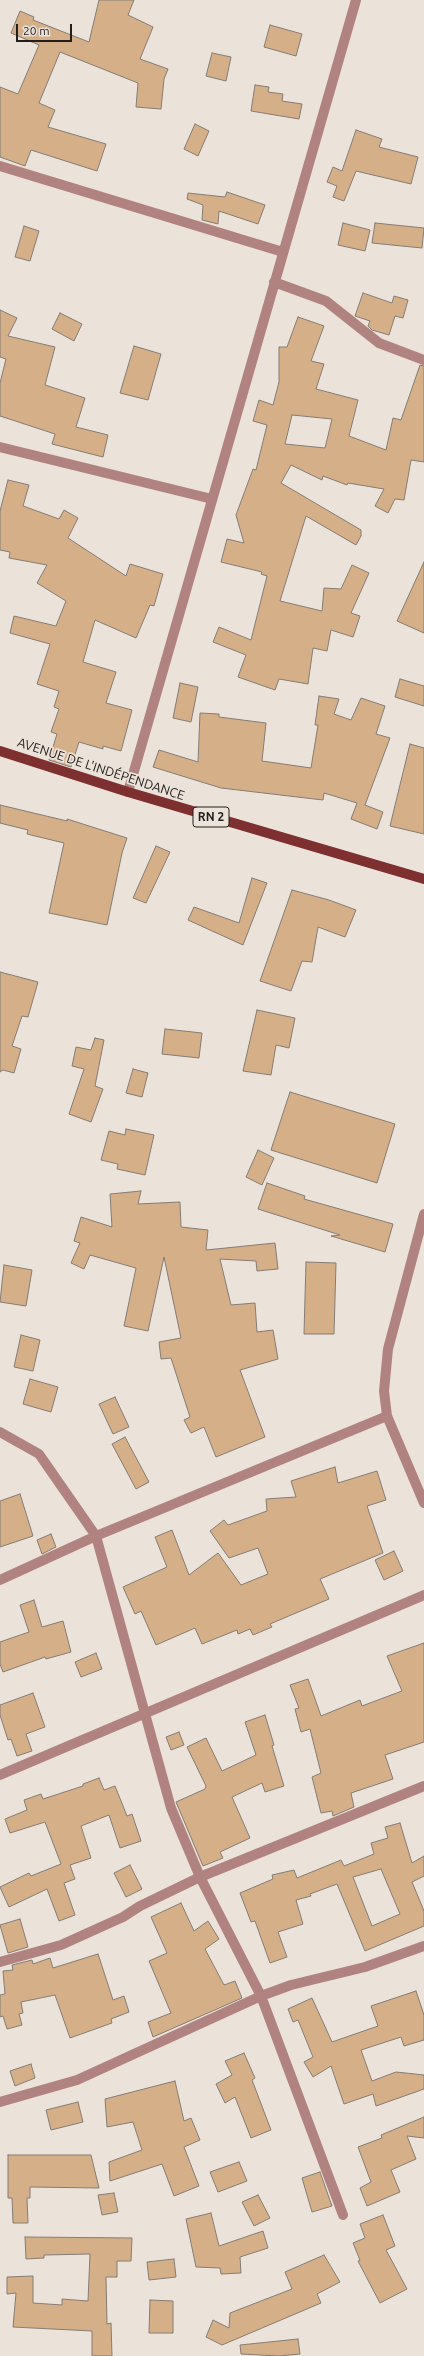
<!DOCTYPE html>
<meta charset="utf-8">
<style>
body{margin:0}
#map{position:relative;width:424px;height:2356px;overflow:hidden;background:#ebe2da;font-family:Ubuntu,sans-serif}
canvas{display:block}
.scale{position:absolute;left:16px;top:24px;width:56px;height:18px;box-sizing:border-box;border:2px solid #221e1b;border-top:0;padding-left:5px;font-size:12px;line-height:14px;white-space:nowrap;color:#221e1b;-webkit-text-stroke:3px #ebe2da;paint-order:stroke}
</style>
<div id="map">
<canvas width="424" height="2356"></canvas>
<div class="scale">20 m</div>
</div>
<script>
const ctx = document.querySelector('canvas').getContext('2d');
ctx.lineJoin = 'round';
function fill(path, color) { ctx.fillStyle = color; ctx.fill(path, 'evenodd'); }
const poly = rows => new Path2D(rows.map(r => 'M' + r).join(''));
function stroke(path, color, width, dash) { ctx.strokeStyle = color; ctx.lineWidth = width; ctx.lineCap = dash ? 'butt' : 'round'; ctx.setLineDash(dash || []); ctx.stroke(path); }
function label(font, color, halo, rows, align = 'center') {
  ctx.font = font + ' Ubuntu,sans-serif'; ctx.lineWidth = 3.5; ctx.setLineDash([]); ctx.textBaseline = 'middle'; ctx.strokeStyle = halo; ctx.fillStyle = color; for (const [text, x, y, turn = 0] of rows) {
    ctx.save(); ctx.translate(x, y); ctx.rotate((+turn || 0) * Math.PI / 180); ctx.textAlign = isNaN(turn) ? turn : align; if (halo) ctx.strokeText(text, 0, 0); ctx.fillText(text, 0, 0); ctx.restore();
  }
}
const building = poly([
 [99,0,134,0,128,15,153,27,140,59,168,69,164,79,161,109,136,107,138,83,60,52,39,103,55,110,48,127,106,144,97,171,31,150,25,166,0,157,0,87,18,94,39,45,11,33,20,11,34,17,33,20,89,42,99,0],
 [270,25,302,34,296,56,264,47,270,25],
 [212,53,231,57,226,81,206,76,212,53],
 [255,85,269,87,268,92,283,94,282,101,302,104,299,119,251,111,255,85],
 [195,124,209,131,198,156,184,149,195,124],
 [356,130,382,139,379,147,418,157,411,184,356,171,344,201,333,197,337,186,327,182,333,167,342,171,356,130],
 [227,192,265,205,258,224,219,211,218,224,202,220,203,205,187,199,188,193,225,197,227,192],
 [343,223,370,230,365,251,338,245,343,223],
 [375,223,424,228,422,248,372,243,375,223],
 [24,226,39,231,30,261,15,257,24,226],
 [363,293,392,303,394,296,408,300,403,318,395,316,389,335,372,330,368,326,370,321,355,316,363,293],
 [0,310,17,318,8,336,55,347,45,385,85,398,76,427,108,435,103,457,52,444,55,434,0,416,0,383,6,359,0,357,0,310],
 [60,313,82,324,74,341,52,329,60,313],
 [298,317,324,326,311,361,324,364,316,389,358,400,349,436,386,450,393,418,401,420,420,365,424,366,424,462,411,460,404,500,395,499,388,513,375,506,384,489,348,483,347,485,323,476,322,480,291,465,281,483,361,530,361,536,356,545,306,516,280,601,322,611,324,588,341,589,352,565,369,573,351,613,360,616,353,637,331,630,327,651,313,648,308,684,279,679,275,690,238,677,246,655,213,642,219,627,251,640,267,576,261,574,262,572,221,562,227,539,244,543,236,515,253,469,256,470,267,425,253,421,259,400,273,405,279,382,279,347,287,347,298,317],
 [292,415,332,419,325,448,285,444,292,415],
 [134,346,161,354,148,400,120,393,134,346],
 [8,480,29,485,23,506,59,519,64,510,78,518,68,538,126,576,130,564,163,574,154,606,150,605,136,638,95,620,83,662,116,672,106,703,132,710,121,751,103,746,103,749,79,742,71,767,49,760,57,734,51,732,59,709,54,707,59,691,37,684,50,644,10,633,14,616,56,626,66,601,37,583,47,565,9,558,10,552,0,550,0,511,8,480],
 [424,562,424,633,397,621,424,562],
 [400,679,424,686,424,706,395,697,400,679],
 [180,683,198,687,191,722,173,718,180,683],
 [319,696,339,699,334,714,351,720,361,698,385,706,376,734,390,738,365,805,383,812,377,829,351,819,357,803,324,793,323,800,221,788,153,767,159,750,198,762,200,713,219,714,219,717,266,723,262,761,311,768,318,725,315,725,319,696],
 [410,744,424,748,424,834,390,826,410,744],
 [0,805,67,821,67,819,127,838,122,853,107,925,49,913,64,843,27,834,28,830,0,823,0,805],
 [156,846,170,852,146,903,133,898,156,846],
 [252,878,267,883,243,945,188,920,194,907,239,923,252,878],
 [292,890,329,900,356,910,345,937,318,927,312,962,302,961,291,991,260,981,292,890],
 [0,972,38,982,28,1017,22,1016,12,1046,21,1049,14,1073,3,1070,0,1072,0,972],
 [257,1010,295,1018,289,1048,276,1045,271,1075,243,1071,257,1010],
 [165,1029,202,1033,199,1058,162,1054,165,1029],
 [95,1038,104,1040,95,1086,103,1089,91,1122,69,1114,84,1069,72,1066,76,1047,91,1050,95,1038],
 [133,1069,148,1073,142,1097,126,1093,133,1069],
 [290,1092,395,1124,377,1183,271,1150,290,1092],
 [126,1129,154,1135,145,1175,117,1169,118,1164,101,1160,109,1131,125,1135,126,1129],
 [258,1150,274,1158,262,1185,246,1177,258,1150],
 [267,1183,305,1196,304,1199,393,1224,385,1252,331,1236,340,1235,258,1209,267,1183],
 [141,1191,138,1204,180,1202,181,1227,208,1230,206,1250,275,1243,278,1269,257,1271,256,1261,220,1259,231,1305,255,1303,257,1332,273,1330,278,1359,240,1370,265,1437,216,1457,204,1427,191,1433,184,1420,190,1417,171,1358,161,1359,159,1342,181,1338,164,1257,148,1331,124,1326,136,1268,90,1255,84,1269,71,1263,80,1243,74,1241,81,1217,112,1227,110,1194,141,1191],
 [306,1262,336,1263,334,1334,304,1334,306,1262],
 [4,1265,32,1270,26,1306,0,1302,4,1265],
 [21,1335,40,1340,33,1371,14,1367,21,1335],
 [30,1379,58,1387,51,1412,23,1404,30,1379],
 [115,1397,129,1427,113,1434,99,1404,115,1397],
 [125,1437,149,1482,136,1489,112,1444,125,1437],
 [335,1467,338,1483,377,1471,386,1500,367,1506,383,1553,320,1579,329,1599,270,1624,272,1627,253,1635,250,1629,238,1634,237,1630,202,1644,195,1628,156,1645,141,1611,135,1614,123,1587,167,1567,155,1537,172,1530,189,1575,218,1553,241,1585,268,1574,258,1548,229,1558,210,1531,224,1520,228,1525,267,1511,266,1499,296,1497,291,1481,335,1467],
 [20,1494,33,1536,0,1547,0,1501,20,1494],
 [51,1534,56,1547,42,1554,37,1540,51,1534],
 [394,1551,403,1571,384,1580,375,1560,394,1551],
 [34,1600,42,1627,63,1621,71,1652,46,1659,45,1657,3,1672,0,1664,0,1642,29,1632,20,1605,34,1600],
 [424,1643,424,1742,385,1755,393,1779,351,1793,354,1807,333,1816,332,1811,321,1813,312,1777,321,1773,310,1729,301,1732,295,1709,299,1708,290,1685,308,1679,321,1716,360,1700,362,1706,402,1691,387,1656,424,1643],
 [96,1653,102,1669,81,1677,75,1662,96,1653],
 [33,1693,45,1727,26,1734,32,1751,17,1756,11,1739,8,1740,0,1715,0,1705,33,1693],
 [265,1715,274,1745,272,1746,284,1786,265,1792,262,1783,232,1797,250,1838,220,1852,223,1858,203,1866,176,1802,205,1789,206,1786,187,1747,206,1738,222,1771,256,1755,245,1722,265,1715],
 [179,1732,184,1745,171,1750,166,1737,179,1732],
 [99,1778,104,1790,115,1786,127,1816,132,1814,141,1841,120,1848,109,1815,81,1826,91,1858,70,1865,75,1879,64,1883,75,1915,59,1921,47,1889,9,1907,0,1887,29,1873,31,1876,61,1864,45,1822,10,1833,5,1819,27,1810,24,1800,41,1794,43,1799,83,1786,83,1784,99,1778],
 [400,1823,412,1863,424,1856,424,1876,412,1882,424,1911,424,1926,365,1951,337,1884,310,1894,311,1896,296,1900,303,1924,278,1932,287,1957,270,1963,255,1921,251,1922,240,1893,273,1879,272,1875,294,1870,297,1878,341,1860,344,1866,374,1854,371,1843,388,1838,385,1827,400,1823],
 [381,1869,400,1914,372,1926,353,1877,381,1869],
 [130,1865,142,1889,126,1897,114,1873,130,1865],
 [181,1903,194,1931,208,1921,219,1939,205,1949,224,1985,235,1981,242,1998,153,2037,148,2022,171,2013,149,1961,167,1953,151,1917,181,1903],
 [20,1919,28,1947,8,1953,0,1925,20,1919],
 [98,1954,113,2000,124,1996,129,2012,111,2019,112,2023,70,2038,55,1995,21,2002,23,2013,19,2014,22,2025,7,2029,3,2016,0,2017,0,1995,5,1994,3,1971,13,1970,12,1965,32,1960,33,1964,50,1958,53,1968,98,1954],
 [416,1991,424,2015,424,2040,404,2046,401,2037,361,2050,372,2081,396,2072,424,2075,424,2089,376,2106,373,2094,344,2104,331,2066,313,2077,304,2062,313,2057,298,2020,293,2022,288,2009,312,1998,332,2042,378,2026,371,2006,416,1991],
 [244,2053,255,2078,252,2080,271,2130,251,2138,235,2097,225,2103,216,2084,232,2075,225,2061,244,2053],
 [31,2064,35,2078,15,2086,10,2071,31,2064],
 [175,2081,184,2121,191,2118,200,2140,184,2147,199,2186,174,2196,162,2164,110,2181,109,2162,142,2150,133,2122,107,2127,105,2099,175,2081],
 [78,2102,83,2122,51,2130,46,2110,78,2102],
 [424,2117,424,2138,407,2136,416,2159,391,2170,400,2192,367,2206,360,2188,371,2182,358,2147,382,2138,381,2135,424,2117],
 [8,2155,91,2155,99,2188,30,2187,30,2198,27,2198,28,2223,13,2223,12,2198,8,2198,8,2155],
 [239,2162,247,2181,218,2192,210,2172,239,2162],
 [320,2172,332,2206,312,2212,302,2178,320,2172],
 [114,2193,118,2212,102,2215,98,2195,114,2193],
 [258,2195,270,2218,254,2226,242,2202,258,2195],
 [211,2213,219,2246,263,2231,268,2248,240,2257,241,2273,221,2274,220,2268,196,2267,186,2219,211,2213],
 [383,2215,395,2246,386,2250,407,2289,380,2303,358,2261,360,2260,353,2243,365,2238,360,2224,383,2215],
 [25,2237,132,2238,131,2261,117,2261,117,2277,106,2277,107,2324,111,2323,112,2356,92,2356,92,2331,13,2327,16,2293,7,2294,7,2277,33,2276,33,2303,62,2305,62,2299,88,2301,90,2254,44,2255,44,2258,26,2259,25,2237],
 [324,2255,340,2282,317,2294,321,2303,222,2345,206,2337,213,2320,229,2328,230,2313,292,2289,285,2272,324,2255],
 [174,2259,176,2277,149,2280,147,2262,174,2259],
 [150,2300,173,2301,173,2333,149,2333,150,2300],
 [298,2339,300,2354,279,2356,241,2354,240,2345,298,2339]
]);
const minor = poly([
 [0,166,283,252],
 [274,282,326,301,379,343,424,360],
 [0,447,212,499],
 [128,792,356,0],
 [424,1214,388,1349,384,1391,387,1416,424,1503],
 [0,1432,39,1454,96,1536,171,1808,200,1877,261,1996,343,2215],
 [0,1580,96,1536,387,1416],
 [0,1775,424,1595],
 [0,1962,61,1945,123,1917,140,1906,200,1877,424,1786],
 [0,2102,77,2080,261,1996,291,1985,365,1967,424,1946]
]);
const major = poly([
 [0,751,128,792,424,879]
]);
const shields = [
 [211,817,36]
];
const shieldNames = [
 ["RN 2",211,817]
];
const streetNames = [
 ["AVENUE DE L'INDÉPENDANCE",101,769,18]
];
fill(building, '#d5af88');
stroke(building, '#847c74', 1);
stroke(minor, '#b18380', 10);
stroke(major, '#7e2f30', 10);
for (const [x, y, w] of shields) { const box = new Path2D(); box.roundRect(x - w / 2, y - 10, w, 20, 3); ctx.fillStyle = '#ebe2da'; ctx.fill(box); stroke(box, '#221e1b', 1); }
label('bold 12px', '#221e1b', null, shieldNames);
label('13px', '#221e1b', '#ebe2da', streetNames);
</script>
